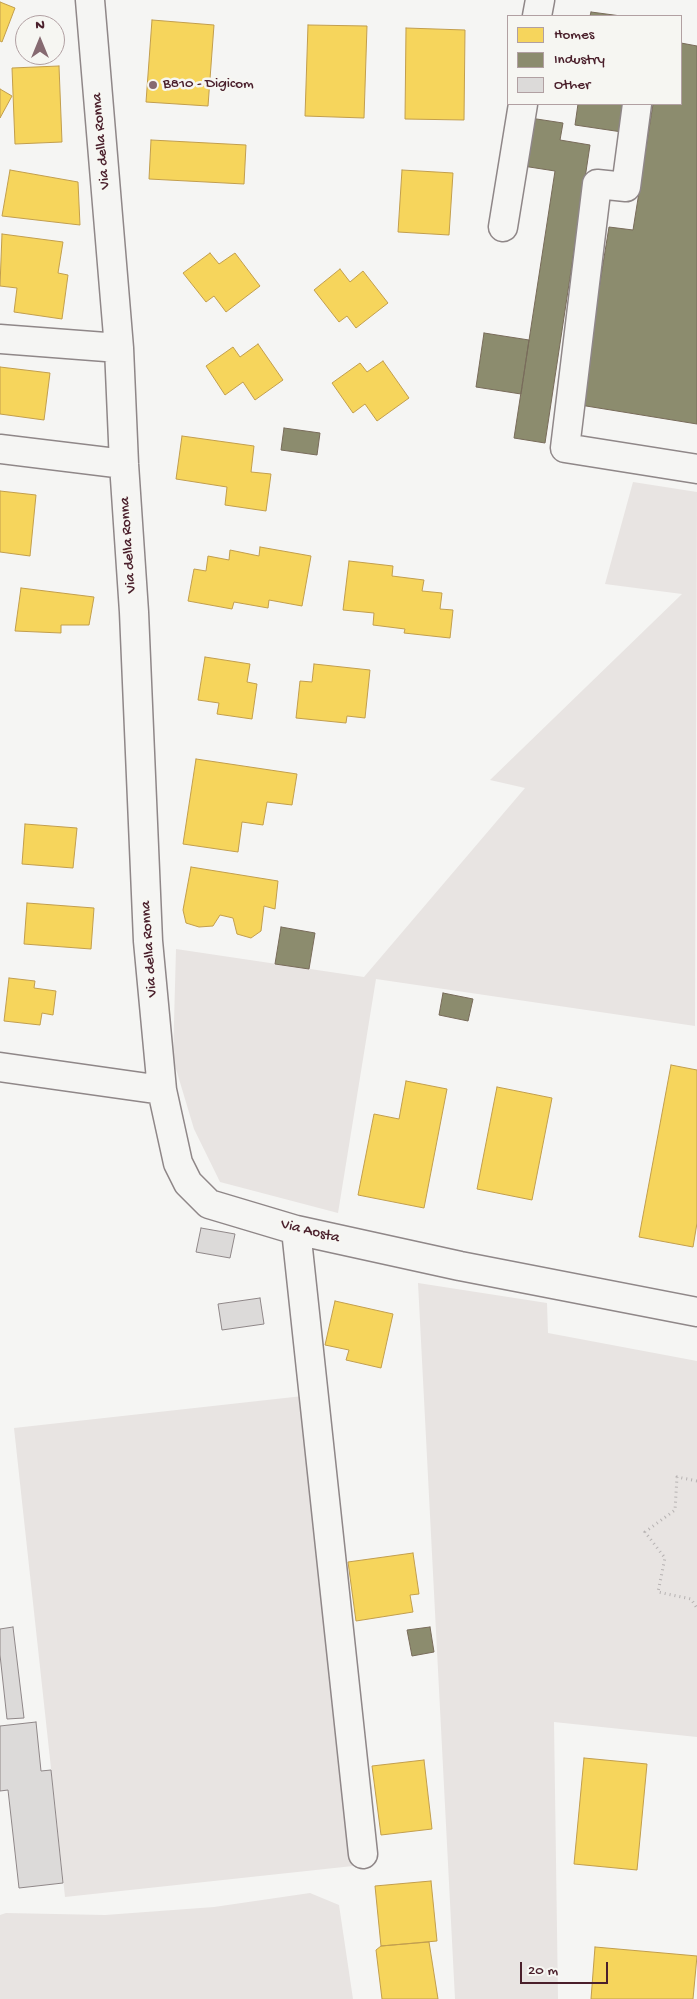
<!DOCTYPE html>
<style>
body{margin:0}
#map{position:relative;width:697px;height:1999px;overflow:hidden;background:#f5f5f3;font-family:"Gochi Hand",sans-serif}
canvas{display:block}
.legend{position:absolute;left:507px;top:15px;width:175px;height:90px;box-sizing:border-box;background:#f6f6f2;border:1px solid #b1a0a2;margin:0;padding:6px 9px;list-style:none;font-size:15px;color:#4a1f2b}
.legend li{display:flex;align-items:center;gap:10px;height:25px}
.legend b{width:25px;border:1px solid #b1a0a2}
.north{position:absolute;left:15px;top:15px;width:50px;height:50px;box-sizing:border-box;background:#f6f6f2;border:1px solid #b1a0a2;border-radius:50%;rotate:0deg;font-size:14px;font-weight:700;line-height:20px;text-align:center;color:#4a1f2b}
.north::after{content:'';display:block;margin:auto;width:18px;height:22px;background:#866a71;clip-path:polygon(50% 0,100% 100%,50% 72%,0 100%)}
.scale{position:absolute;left:520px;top:1962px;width:88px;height:22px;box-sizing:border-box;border:2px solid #4a1f2b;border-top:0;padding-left:6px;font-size:15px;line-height:18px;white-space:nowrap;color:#4a1f2b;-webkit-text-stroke:4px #f6f6f2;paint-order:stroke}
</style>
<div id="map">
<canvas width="697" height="1999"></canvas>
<ul class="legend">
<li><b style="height:14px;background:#f6d55c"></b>Homes</li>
<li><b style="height:14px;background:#8c8c6e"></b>Industry</li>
<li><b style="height:14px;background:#dcdad9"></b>Other</li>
</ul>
<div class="north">N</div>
<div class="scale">20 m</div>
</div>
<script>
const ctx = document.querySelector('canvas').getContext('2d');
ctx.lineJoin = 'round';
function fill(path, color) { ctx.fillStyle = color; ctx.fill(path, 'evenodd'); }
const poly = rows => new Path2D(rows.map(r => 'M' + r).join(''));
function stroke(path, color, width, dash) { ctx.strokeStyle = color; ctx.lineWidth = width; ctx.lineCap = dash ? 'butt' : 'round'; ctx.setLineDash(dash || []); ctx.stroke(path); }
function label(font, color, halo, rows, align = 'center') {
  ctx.font = font + ' "Gochi Hand",sans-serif'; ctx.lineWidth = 5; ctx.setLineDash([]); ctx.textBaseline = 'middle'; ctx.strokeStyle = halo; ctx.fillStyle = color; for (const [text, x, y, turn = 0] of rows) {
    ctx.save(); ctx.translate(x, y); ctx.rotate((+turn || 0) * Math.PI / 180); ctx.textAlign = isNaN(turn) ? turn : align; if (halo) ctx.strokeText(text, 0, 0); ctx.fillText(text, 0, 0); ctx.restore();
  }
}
const green = poly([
 [633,482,697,492,695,1026,376,979,338,1213,220,1182,194,1129,173,1059,176,949,364,977,525,788,490,780,682,594,605,584],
 [418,1283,547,1303,548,1333,697,1361,697,1737,554,1722,558,1999,455,1999],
 [303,1396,353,1866,65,1897,14,1428],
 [310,1893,339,1905,353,1999,0,1999,0,1915,6,1913,105,1915,214,1907]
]);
const homes = poly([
 [0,2,15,8,2,42,0,41,0,2],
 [152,20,214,25,208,106,146,102,152,20],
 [308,25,367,26,364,118,305,116,308,25],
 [406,28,465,30,464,120,405,119,406,28],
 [59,66,62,142,15,144,12,68,59,66],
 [0,89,12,96,0,118,0,89],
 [151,140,246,145,244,184,149,179,151,140],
 [10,170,78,182,80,225,2,216,10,170],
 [402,170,453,173,449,235,398,232,402,170],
 [2,234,63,242,58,273,68,275,62,319,14,312,17,288,0,286,2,234],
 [210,253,219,264,235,253,260,286,226,312,214,296,206,302,183,273,210,253],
 [340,269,350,282,363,271,388,303,356,328,347,316,339,322,314,290,340,269],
 [258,344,283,380,255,400,243,382,225,395,206,366,233,347,240,357,258,344],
 [383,361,409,398,377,421,365,404,353,413,332,383,360,363,367,372,383,361],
 [0,367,50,373,44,420,0,414,0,367],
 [182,436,254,446,251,472,271,474,266,511,225,505,227,487,176,479,182,436],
 [0,491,36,495,30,556,0,552,0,491],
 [260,547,311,556,302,606,269,600,268,608,234,602,232,609,188,601,194,569,206,571,208,556,229,560,230,550,259,556,260,547],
 [349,561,393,566,392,576,424,580,422,591,442,593,440,609,453,610,450,638,404,633,405,629,373,625,374,613,343,610,349,561],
 [21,588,94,597,89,625,61,625,61,633,15,631,21,588],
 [205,657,250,664,247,682,257,684,252,719,217,714,219,703,198,700,205,657],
 [314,664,370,670,365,718,347,716,346,723,296,718,300,681,312,682,314,664],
 [196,759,297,774,292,805,267,802,263,825,242,822,238,852,183,844,196,759],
 [25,824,77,828,73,868,22,864,25,824],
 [191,867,278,881,275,909,264,906,261,931,251,938,237,934,233,918,220,915,213,926,199,927,186,923,183,910,191,867],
 [27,903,94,908,91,949,24,944,27,903],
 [9,978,35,981,34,988,56,991,53,1015,42,1013,40,1025,4,1021,9,978],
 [671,1065,697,1070,697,1223,693,1247,639,1237,671,1065],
 [406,1081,447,1089,424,1208,358,1195,374,1114,399,1119,406,1081],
 [497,1087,552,1098,532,1200,477,1189,497,1087],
 [335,1301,393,1314,381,1368,346,1360,349,1350,325,1345,335,1301],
 [413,1553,419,1594,410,1595,413,1612,356,1621,348,1562,413,1553],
 [584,1758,647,1764,637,1870,574,1864,584,1758],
 [424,1760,432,1829,381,1835,372,1766,424,1760],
 [431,1881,437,1941,381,1946,375,1886,431,1881],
 [429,1942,438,1999,382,1999,376,1950,381,1946,429,1942],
 [595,1947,697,1956,693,1999,591,1999,595,1947]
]);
const industry = poly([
 [591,12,621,16,590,16,591,12],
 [681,43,697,46,697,424,580,405,609,227,633,230,653,104,681,104,681,43],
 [578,104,626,104,622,132,575,125,578,104],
 [530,118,563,123,560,140,590,145,545,443,514,438,555,171,523,166,530,118],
 [484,333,529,340,521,394,476,387,484,333],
 [284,428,320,433,317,455,281,450,284,428],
 [281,927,315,933,309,969,275,964,281,927],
 [443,993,473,999,468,1021,439,1015,443,993],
 [430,1627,434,1652,412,1656,407,1630,430,1627]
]);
const building = poly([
 [201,1228,235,1234,230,1258,196,1252,201,1228],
 [260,1298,264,1324,222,1330,218,1304,260,1298],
 [13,1627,24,1718,7,1719,0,1655,0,1629,13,1627],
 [36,1722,41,1771,51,1770,63,1883,19,1888,8,1790,0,1791,0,1726,36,1722]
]);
const path = poly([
 [697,1481,677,1477,675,1510,645,1532,665,1558,658,1592,691,1599,697,1608]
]);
const minor = poly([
 [90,0,119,348,124,464,134,612,148,941,162,1090,178,1163,188,1183,209,1204,296,1230,460,1266,697,1312],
 [537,16,540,0],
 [637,104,626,187,597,184,565,448,697,469],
 [503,227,523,104],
 [0,339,119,348],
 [0,449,124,464],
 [0,1067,162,1090],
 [296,1230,363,1854]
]);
const markers = [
 [153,85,5,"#866a71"]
];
const poiNames = [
 ["B810 - Digicom",163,85]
];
const streetNames = [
 ["Via della Ronna",102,141,-95],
 ["Via della Ronna",129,545,-94],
 ["Via della Ronna",150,949,-94],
 ["Via Aosta",310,1232,14]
];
fill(green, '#e8e4e2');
fill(homes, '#f6d55c');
stroke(homes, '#c29e4d', 1);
fill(industry, '#8c8c6e');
stroke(industry, '#786b5a', 1);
fill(building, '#dcdad9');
stroke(building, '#8f8788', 1);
stroke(minor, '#8f8788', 31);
stroke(path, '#b6b2b2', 3, [1, 4]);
stroke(minor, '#f5f5f3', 28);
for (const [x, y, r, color] of markers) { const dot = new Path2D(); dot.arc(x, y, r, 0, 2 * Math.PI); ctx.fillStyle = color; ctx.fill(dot); stroke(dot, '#f6f6f2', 2); }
label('15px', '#4a1f2b', '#f6f6f2', poiNames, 'left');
label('15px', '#4a1f2b', '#f6f6f2', streetNames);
</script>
